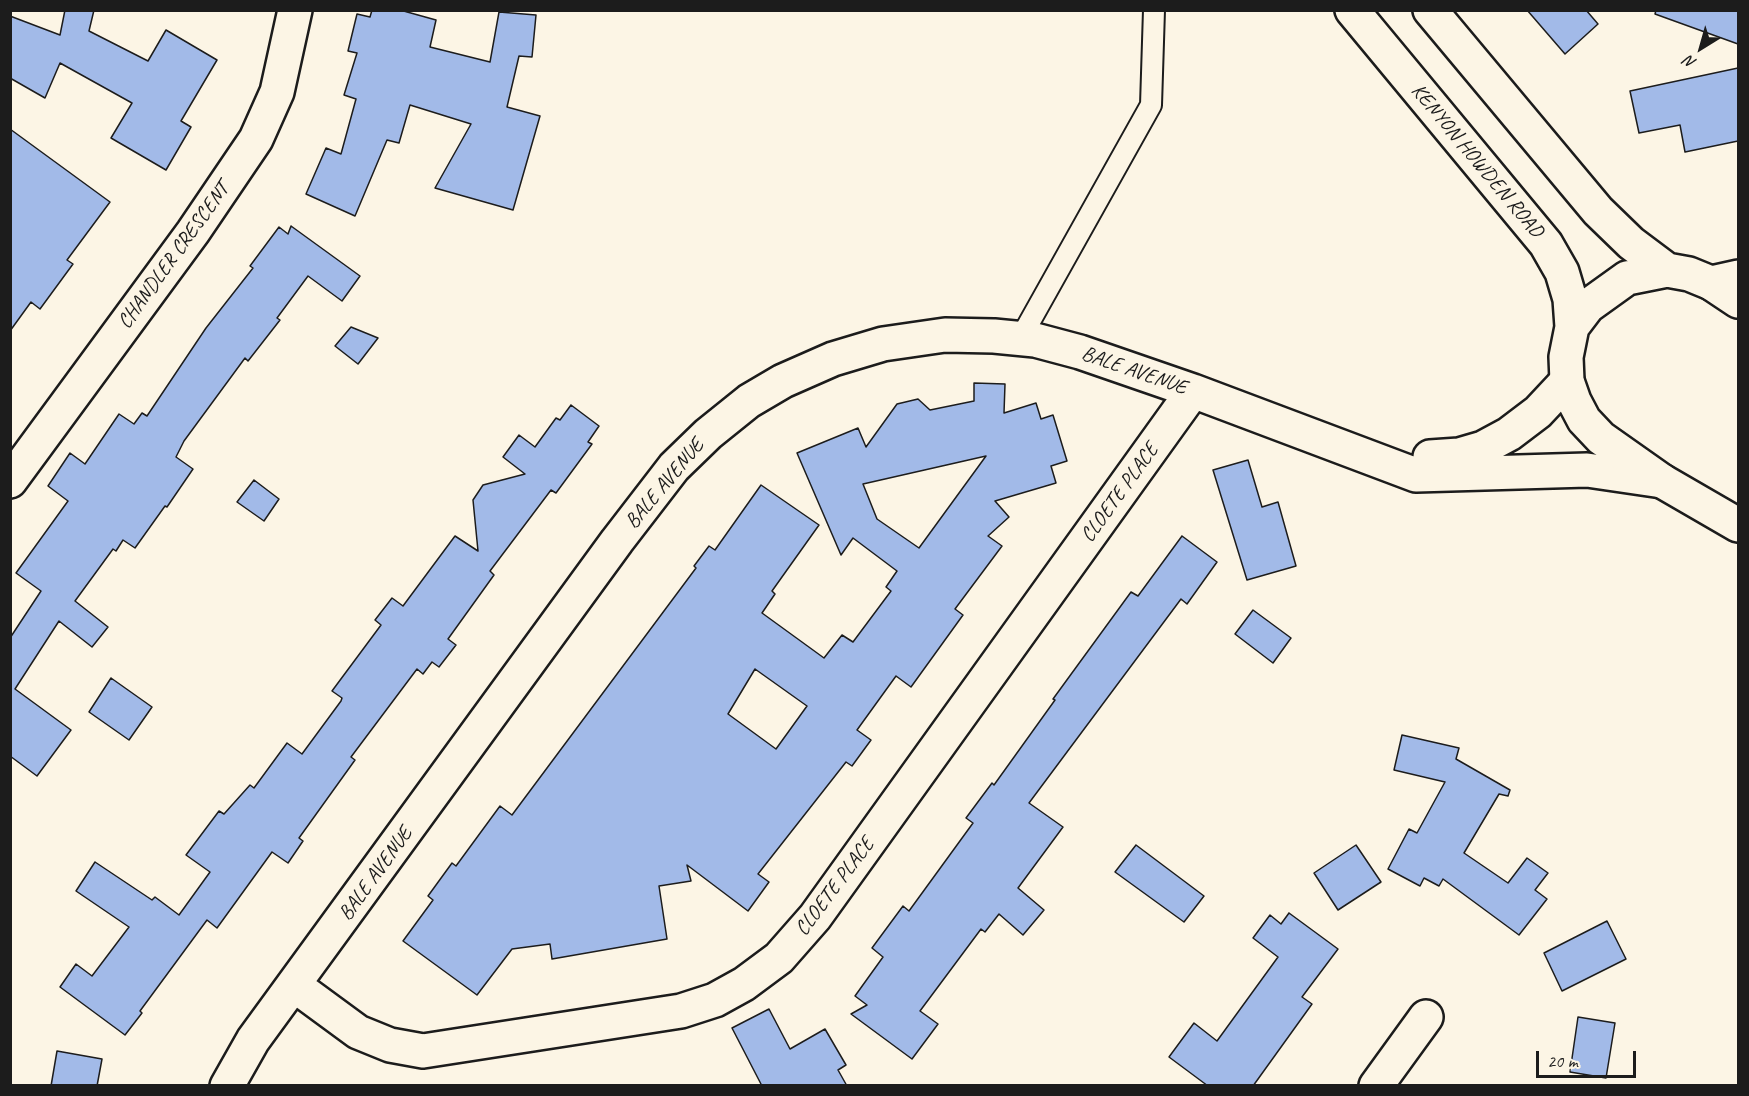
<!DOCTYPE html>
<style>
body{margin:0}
#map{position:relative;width:1749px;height:1096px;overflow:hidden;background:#fcf5e5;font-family:Caveat,sans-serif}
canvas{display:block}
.frame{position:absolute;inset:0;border:12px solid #1c1c1c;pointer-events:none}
.north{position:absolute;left:1671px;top:18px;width:60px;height:60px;-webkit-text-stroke:4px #fcf5e5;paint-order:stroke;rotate:217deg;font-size:16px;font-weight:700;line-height:24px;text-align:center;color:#1c1c1c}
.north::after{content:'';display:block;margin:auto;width:21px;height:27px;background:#1c1c1c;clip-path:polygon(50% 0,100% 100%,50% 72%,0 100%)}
.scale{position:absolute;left:1536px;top:1051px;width:100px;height:27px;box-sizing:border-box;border:3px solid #1c1c1c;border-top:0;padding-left:8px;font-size:18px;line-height:21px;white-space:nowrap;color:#1c1c1c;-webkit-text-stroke:4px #fcf5e5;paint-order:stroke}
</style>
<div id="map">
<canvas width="1749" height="1096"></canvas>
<div class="frame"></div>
<div class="north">N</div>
<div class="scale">20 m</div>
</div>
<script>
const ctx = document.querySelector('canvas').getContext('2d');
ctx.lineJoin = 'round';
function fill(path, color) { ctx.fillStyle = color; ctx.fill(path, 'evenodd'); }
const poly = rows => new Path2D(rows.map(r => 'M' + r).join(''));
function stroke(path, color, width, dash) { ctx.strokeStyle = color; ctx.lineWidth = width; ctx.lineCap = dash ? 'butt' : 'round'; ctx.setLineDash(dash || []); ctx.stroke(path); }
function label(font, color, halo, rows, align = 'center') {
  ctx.font = font + ' Caveat,sans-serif'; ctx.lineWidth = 4.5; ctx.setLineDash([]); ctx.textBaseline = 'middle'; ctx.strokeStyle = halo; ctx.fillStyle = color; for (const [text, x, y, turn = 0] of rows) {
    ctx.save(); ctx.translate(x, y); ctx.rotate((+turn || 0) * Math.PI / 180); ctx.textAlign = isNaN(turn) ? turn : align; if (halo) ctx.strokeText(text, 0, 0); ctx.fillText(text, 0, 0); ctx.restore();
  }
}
const building = poly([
 [65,10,94,10,89,31,148,61,166,30,217,60,181,121,191,127,166,170,111,138,132,103,60,63,45,98,10,78,10,16,60,35,65,10],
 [372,10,400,10,436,20,430,47,490,62,499,12,536,15,532,57,519,56,507,107,540,116,513,210,435,188,471,124,410,105,399,143,387,140,355,216,306,194,326,148,341,154,356,99,344,95,357,53,348,51,357,14,370,17,372,10],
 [1527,10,1586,10,1598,24,1565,54,1527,10],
 [1656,10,1738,10,1738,44,1655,14,1656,10],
 [1738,68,1738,141,1685,152,1680,125,1639,133,1630,91,1738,68],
 [10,129,110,202,67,260,73,264,40,309,31,302,10,331,10,129],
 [291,226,360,276,342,301,308,276,277,318,280,320,248,361,245,358,184,441,176,457,193,469,167,507,165,506,135,548,123,540,116,551,113,549,75,601,108,627,92,647,59,621,15,689,71,730,37,776,10,756,10,638,41,591,16,573,68,501,48,486,70,453,85,464,119,414,134,424,142,413,147,416,206,328,253,268,250,266,279,227,288,234,291,226],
 [351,327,378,338,358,364,335,346,351,327],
 [974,383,1005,384,1004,413,1036,403,1041,419,1053,415,1067,461,1051,466,1056,483,995,501,1009,517,988,536,1002,546,955,609,963,615,911,687,896,676,857,730,871,740,852,766,846,762,758,874,769,882,748,911,687,865,691,881,659,886,667,939,552,959,550,944,512,949,477,995,403,941,433,900,428,896,452,863,456,866,500,806,512,815,696,568,694,566,709,546,715,550,761,485,819,525,772,591,775,594,762,613,824,658,842,635,853,642,891,591,886,587,897,571,853,538,841,555,797,453,858,428,866,447,897,404,918,399,930,410,974,401,974,383],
 [986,456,919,548,877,519,863,484,986,456],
 [755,669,807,706,776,749,728,714,755,669],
 [571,405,599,426,588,442,592,444,556,493,551,490,490,571,494,575,448,639,456,645,439,667,432,662,423,674,417,669,351,757,355,760,299,838,303,841,288,863,272,852,217,928,207,920,140,1011,142,1013,125,1035,60,987,76,964,92,976,129,927,76,891,95,862,152,900,155,897,179,915,210,872,186,855,219,811,224,814,250,785,254,788,287,743,302,754,341,701,342,698,332,691,381,625,375,620,392,598,403,606,455,536,478,551,473,500,483,485,525,474,503,457,519,435,535,447,556,418,560,420,571,405],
 [1248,460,1262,507,1278,502,1296,566,1247,580,1213,470,1248,460],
 [254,480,279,499,264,521,237,502,254,480],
 [1182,536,1217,562,1187,604,1181,599,1029,803,1063,827,1018,888,1044,910,1023,935,999,914,985,932,981,929,920,1011,938,1024,912,1059,851,1014,867,1005,855,996,883,957,872,948,903,906,909,911,973,823,966,818,992,783,994,785,1055,700,1053,699,1131,592,1138,596,1182,536],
 [1253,610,1291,638,1273,663,1235,634,1253,610],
 [111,678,152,707,129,740,89,712,111,678],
 [1402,735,1459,748,1456,759,1510,790,1508,796,1499,794,1464,853,1508,883,1527,858,1548,873,1535,890,1547,899,1519,935,1443,879,1439,886,1424,878,1420,886,1388,869,1409,829,1417,833,1445,782,1394,770,1402,735],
 [1136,845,1204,896,1184,922,1115,872,1136,845],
 [1356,845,1381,882,1338,910,1314,873,1356,845],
 [1289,913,1338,949,1302,997,1312,1004,1253,1086,1208,1086,1169,1057,1194,1023,1217,1041,1278,957,1253,938,1270,915,1281,924,1289,913],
 [1607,921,1626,959,1562,991,1544,953,1607,921],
 [769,1009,790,1049,825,1029,846,1065,838,1070,847,1086,762,1086,732,1028,769,1009],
 [1578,1017,1615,1023,1606,1078,1570,1072,1578,1017],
 [57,1051,102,1059,97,1086,51,1086,57,1051]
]);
const service = poly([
 [1020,339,1151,105,1154,10]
]);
const minor = poly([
 [1711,283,1738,277],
 [1430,457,1459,455,1483,448,1509,434,1538,412,1567,381],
 [10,481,193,232,256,139,277,92,295,10],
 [294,985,358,1032,390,1045,423,1051,681,1011,715,1000,744,984,779,958,815,917,1193,391],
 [227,1086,253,1040,617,541,674,467,708,434,749,401,783,381,833,359,883,344,945,335,994,336,1035,340,1080,352,1193,391,1416,475,1587,470,1662,481],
 [1376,1086,1426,1017]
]);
const tertiary = poly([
 [1352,10,1546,244,1562,272,1570,299,1572,327],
 [1430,10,1598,211,1631,243,1667,270],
 [1738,301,1711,283,1689,274,1667,270,1627,278,1588,306,1572,327,1566,357,1567,381,1574,401,1584,420,1601,438,1662,481,1738,525]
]);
const streetNames = [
 ["KENYON HOWDEN ROAD",1477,161,50],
 ["CHANDLER CRESCENT",174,256,-54],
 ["BALE AVENUE",1134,371,19],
 ["BALE AVENUE",665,484,-50],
 ["CLOETE PLACE",1120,493,-54],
 ["BALE AVENUE",376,874,-54],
 ["CLOETE PLACE",835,887,-53]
];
fill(building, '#a2bae8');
stroke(building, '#1c1c1c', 1.5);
stroke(service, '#1c1c1c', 24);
stroke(minor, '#1c1c1c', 38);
stroke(tertiary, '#1c1c1c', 38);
stroke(service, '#fcf5e5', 20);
stroke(minor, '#fcf5e5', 33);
stroke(tertiary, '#fcf5e5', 33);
label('21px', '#1c1c1c', '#fcf5e5', streetNames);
</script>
